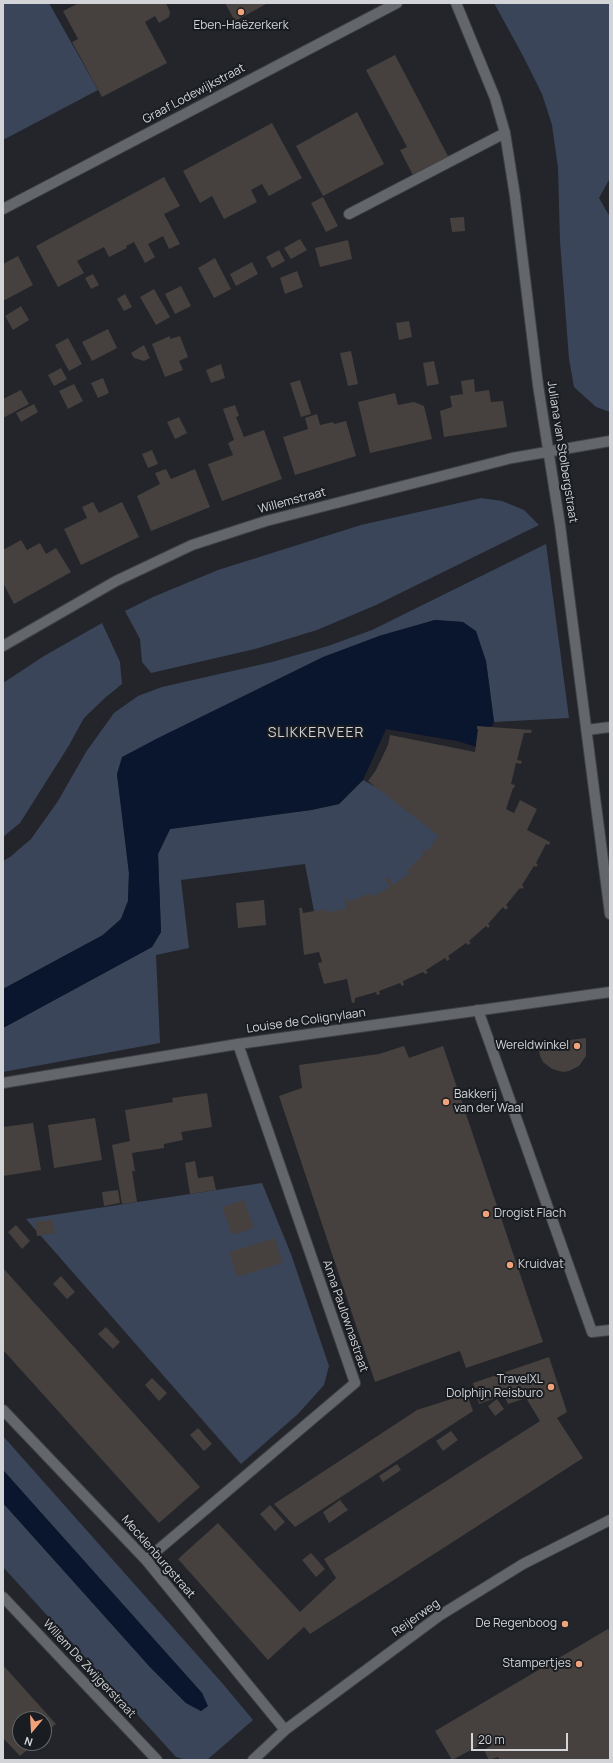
<!DOCTYPE html>
<meta charset="utf-8">
<style>
body{margin:0}
#map{position:relative;width:613px;height:1763px;overflow:hidden;background:#23252a;font-family:Manrope,sans-serif}
canvas{display:block}
.frame{position:absolute;inset:0;border:4px solid #d3d4d7;pointer-events:none}
.north{position:absolute;left:12px;top:1711px;width:40px;height:40px;box-sizing:border-box;background:#191c20;border:1px solid #636669;border-radius:50%;rotate:198deg;font-size:11px;font-weight:700;line-height:16px;text-align:center;color:#d3d4d7}
.north::after{content:'';display:block;margin:auto;width:14px;height:18px;background:#f0a27a;clip-path:polygon(50% 0,100% 100%,50% 72%,0 100%)}
.scale{position:absolute;left:471px;top:1733px;width:97px;height:18px;box-sizing:border-box;border:2px solid #d3d4d7;border-top:0;padding-left:5px;font-size:12px;line-height:14px;white-space:nowrap;color:#d3d4d7;-webkit-text-stroke:3px #191c20;paint-order:stroke}
</style>
<div id="map">
<canvas width="613" height="1763"></canvas>
<div class="frame"></div>
<div class="north">N</div>
<div class="scale">20 m</div>
</div>
<script>
const ctx = document.querySelector('canvas').getContext('2d');
ctx.lineJoin = 'round';
function fill(path, color) { ctx.fillStyle = color; ctx.fill(path, 'evenodd'); }
const poly = rows => new Path2D(rows.map(r => 'M' + r).join(''));
function stroke(path, color, width, dash) { ctx.strokeStyle = color; ctx.lineWidth = width; ctx.lineCap = dash ? 'butt' : 'round'; ctx.setLineDash(dash || []); ctx.stroke(path); }
function label(font, color, halo, rows, align = 'center') {
  ctx.font = font + ' Manrope,sans-serif'; ctx.lineWidth = 4; ctx.setLineDash([]); ctx.textBaseline = 'middle'; ctx.strokeStyle = halo; ctx.fillStyle = color; for (const [text, x, y, turn = 0] of rows) {
    ctx.save(); ctx.translate(x, y); ctx.rotate((+turn || 0) * Math.PI / 180); ctx.textAlign = isNaN(turn) ? turn : align; if (halo) ctx.strokeText(text, 0, 0); ctx.fillText(text, 0, 0); ctx.restore();
  }
}
const green = poly([
 [3,3,49,3,98,90,3,140],
 [494,3,610,3,610,178,599,198,610,217,610,412,596,407,574,387,569,359,560,241,558,168,552,125,542,94,522,54],
 [481,498,502,501,524,510,539,525,376,605,317,630,255,649,151,673,142,662,140,639,125,611,153,597,218,570,361,525],
 [546,544,569,718,494,722,486,661,463,622,435,620,379,636,117,774,129,873,128,901,121,919,103,935,3,989,3,861,10,857,31,839,58,801,86,752,114,713,138,696,162,687,272,662,328,646,372,630],
 [102,623,120,662,122,684,106,697,84,718,68,747,20,823,3,837,3,683,44,656],
 [363,780,457,831,381,905,316,922,305,864,181,880,189,948,156,955,160,1043,3,1072,3,1028,152,947,161,932,158,854,170,829,311,810,339,804],
 [262,1183,291,1254,329,1366,324,1385,298,1414,241,1464,26,1219],
 [3,1436,223,1684,253,1720,207,1760,187,1760,176,1757,3,1567,3,1503,150,1667,186,1703,201,1711,207,1706,202,1693,3,1470]
]);
const water = poly([
 [435,620,463,622,476,631,486,661,494,722,480,748,457,741,386,729,363,780,339,804,311,810,170,829,158,854,161,932,152,947,3,1028,3,989,103,935,121,919,128,901,129,873,117,774,122,757,158,738,323,657,379,636],
 [3,1470,202,1693,208,1706,201,1711,186,1703,150,1667,3,1503]
]);
const building = poly([
 [79,3,166,3,170,12,169,17,159,23,155,16,145,22,167,63,102,97,72,42,78,39,63,11],
 [225,3,268,3,235,21],
 [395,55,449,158,414,177,400,150,407,147,366,70],
 [357,112,384,164,323,196,296,146],
 [272,123,302,178,269,196,262,184,251,190,257,202,224,219,212,196,200,203,183,171],
 [164,177,180,206,164,214,180,244,169,249,163,236,148,244,155,257,145,263,134,242,126,246,127,248,109,257,104,247,77,261,84,273,58,287,36,246],
 [323,197,338,226,326,232,311,203],
 [464,217,465,231,452,232,450,218],
 [300,239,307,250,291,259,284,248],
 [348,240,352,259,320,267,315,248],
 [279,250,285,261,272,268,266,257],
 [18,256,33,285,3,301,3,264],
 [215,258,231,289,214,298,198,268],
 [252,262,258,274,236,286,230,274],
 [297,271,303,287,285,294,280,278],
 [93,274,99,285,91,289,85,278],
 [181,286,191,306,175,314,165,294],
 [154,289,170,317,156,325,140,297],
 [125,294,132,307,124,311,117,299],
 [21,306,29,320,13,330,5,316],
 [409,321,412,337,399,340,396,323],
 [108,329,117,348,92,361,82,342],
 [170,336,170,339,180,336,188,357,179,361,183,370,165,377,152,344],
 [68,338,82,364,69,371,55,345],
 [144,345,150,358,144,361,134,358,131,353],
 [351,351,358,384,348,386,340,353],
 [434,361,439,384,427,386,423,363],
 [221,364,225,378,211,383,206,370],
 [61,368,67,379,54,386,48,375],
 [103,378,109,393,98,398,91,383],
 [474,379,475,392,489,390,491,402,503,401,507,427,444,437,440,411,452,407,450,396,463,394,461,381],
 [300,380,311,414,301,417,290,383],
 [74,384,83,401,68,409,59,391],
 [21,390,29,404,3,418,3,399],
 [395,393,398,405,414,402,424,406,432,439,370,453,358,402],
 [34,404,38,412,21,422,16,413],
 [235,405,239,416,236,417,244,437,264,430,282,479,222,501,208,464,233,455,228,443,234,440,223,409],
 [317,414,320,425,333,422,334,424,346,421,356,456,295,475,283,437,308,429,305,418],
 [179,417,187,433,175,439,167,422],
 [152,450,158,464,148,468,142,454],
 [166,469,171,479,195,469,210,507,151,531,137,496,160,484,155,473],
 [93,502,99,513,122,502,139,537,81,565,64,529,87,518,82,507],
 [21,540,27,550,40,543,46,554,56,548,71,572,14,604,3,583,3,550],
 [477,726,532,730,531,733,524,733,517,760,522,761,521,764,516,763,511,784,515,785,514,788,513,788,506,809,514,813,520,800,537,809,527,830,550,842,549,845,546,844,536,863,538,865,536,867,534,866,522,885,524,887,522,889,520,888,506,905,508,907,506,910,503,907,488,924,490,926,488,928,486,926,469,941,471,943,468,945,466,943,448,956,450,959,447,961,445,958,426,970,428,973,425,974,423,972,403,981,404,985,402,986,400,983,379,991,380,994,377,995,376,992,355,998,355,1002,352,1003,347,979,324,984,318,963,322,962,319,952,304,955,299,908,302,908,303,913,326,909,327,913,347,908,344,899,347,898,348,902,370,893,372,897,390,887,385,879,388,877,393,885,410,873,407,870,424,854,421,851,423,849,426,852,439,836,368,781,376,770,388,745,390,735,475,752,478,729,477,729],
 [264,900,266,925,238,928,236,903],
 [586,1038,586,1056,579,1066,569,1071,563,1072,552,1069,543,1062,540,1056,538,1044],
 [404,1046,409,1058,443,1046,543,1342,466,1368,460,1351,375,1382,279,1096,302,1088,299,1065,379,1054],
 [207,1093,212,1127,181,1132,183,1140,164,1144,164,1148,132,1153,135,1171,132,1171,137,1202,122,1204,112,1145,130,1141,125,1110,173,1102,172,1098],
 [95,1118,102,1160,54,1168,48,1125],
 [33,1123,41,1170,3,1176,3,1127],
 [195,1161,198,1178,213,1176,216,1190,190,1194,185,1163],
 [118,1190,120,1203,104,1206,102,1192],
 [244,1200,254,1228,232,1235,222,1207],
 [53,1220,55,1233,37,1236,35,1222],
 [16,1225,30,1241,22,1249,8,1232],
 [275,1238,282,1263,237,1277,229,1252],
 [3,1268,200,1487,159,1523,3,1350],
 [61,1276,75,1292,67,1299,53,1284],
 [106,1327,120,1342,113,1349,98,1334],
 [549,1357,567,1412,557,1418,583,1458,310,1634,304,1627,268,1660,178,1559,218,1523,300,1612,336,1578,324,1559,540,1421,526,1398,508,1404,504,1395,479,1404,473,1383],
 [152,1378,167,1393,159,1401,145,1385],
 [467,1394,473,1411,295,1527,274,1504,417,1410],
 [497,1399,504,1409,495,1416,488,1406],
 [198,1428,212,1444,204,1451,190,1435],
 [451,1431,458,1440,443,1451,436,1441],
 [397,1464,401,1470,383,1482,379,1476],
 [340,1500,348,1510,329,1523,323,1512],
 [270,1505,285,1522,275,1531,260,1514],
 [311,1553,325,1569,316,1577,302,1560],
 [608,1629,610,1632,610,1760,500,1760,498,1757,489,1760,484,1750,492,1745,490,1740,452,1760,435,1731],
 [3,1665,56,1724,44,1734,44,1719,20,1719,20,1743,35,1743,20,1756,3,1738]
]);
const service = poly([
 [349,214,505,133],
 [478,1010,592,1332,610,1330]
]);
const minor = poly([
 [456,3,495,98,505,133,515,196,538,385,560,525,610,914],
 [3,209,397,3],
 [3,646,116,581,192,545,266,521,512,458,610,441],
 [587,730,610,727],
 [3,1083,238,1044,610,992],
 [3,1410,146,1560,285,1730],
 [146,1560,355,1383,238,1044],
 [3,1597,157,1760],
 [253,1760,285,1730,439,1616,523,1564,610,1520]
]);
const markers = [
 [241,12,4,"#f0a27a"],
 [577,1046,4,"#f0a27a"],
 [446,1102,4,"#f0a27a"],
 [486,1214,4,"#f0a27a"],
 [510,1265,4,"#f0a27a"],
 [551,1387,4,"#f0a27a"],
 [565,1624,4,"#f0a27a"],
 [579,1664,4,"#f0a27a"]
];
const poiNames = [
 ["Eben-Haëzerkerk",241,26,"center"],
 ["Wereldwinkel",569,1046],
 ["Bakkerij",454,1095,"left"],
 ["van der Waal",454,1109,"left"],
 ["Drogist Flach",494,1214,"left"],
 ["Kruidvat",518,1265,"left"],
 ["TravelXL",543,1380],
 ["Dolphijn Reisburo",543,1394],
 ["De Regenboog",557,1624],
 ["Stampertjes",571,1664]
];
const streetNames = [
 ["Graaf Lodewijkstraat",194,94,-28],
 ["Juliana van Stolbergstraat",562,452,81],
 ["Willemstraat",292,501,-15],
 ["Louise de Colignylaan",306,1021,-8],
 ["Anna Paulownastraat",345,1316,71],
 ["Mecklenburgstraat",158,1557,49],
 ["Reijerweg",416,1618,-35],
 ["Willem De Zwijgerstraat",89,1669,47]
];
const quarterNames = [
 ["SLIKKERVEER",316,733]
];
fill(green, '#3a4559');
fill(water, '#0a152e');
fill(building, '#46413e');
stroke(service, '#404145', 12);
stroke(minor, '#404145', 12);
stroke(service, '#63666b', 10);
stroke(minor, '#63666b', 10);
for (const [x, y, r, color] of markers) { const dot = new Path2D(); dot.arc(x, y, r, 0, 2 * Math.PI); ctx.fillStyle = color; ctx.fill(dot); stroke(dot, '#191c20', 1.5); }
label('12px', '#d3d4d7', '#191c20', poiNames, 'right');
label('12px', '#d3d4d7', '#191c20', streetNames);
ctx.letterSpacing = '1px';
label('14px', '#d3d4d7', '#191c20', quarterNames);
ctx.letterSpacing = '0px';
</script>
